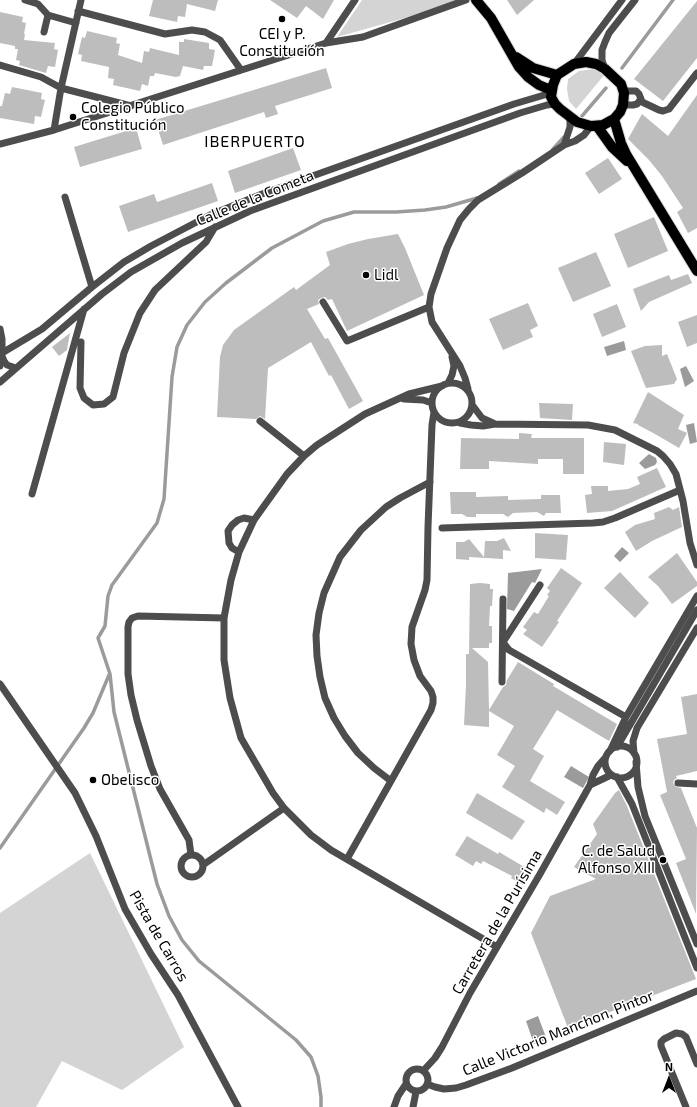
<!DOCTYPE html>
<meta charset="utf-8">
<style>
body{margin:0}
#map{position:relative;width:697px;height:1107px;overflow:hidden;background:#fff;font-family:"Exo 2",sans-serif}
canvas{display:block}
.north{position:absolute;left:649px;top:1059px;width:40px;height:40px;-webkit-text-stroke:3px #fff;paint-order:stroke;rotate:0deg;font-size:11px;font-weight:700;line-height:16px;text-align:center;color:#000}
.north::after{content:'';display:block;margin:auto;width:14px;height:18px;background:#000;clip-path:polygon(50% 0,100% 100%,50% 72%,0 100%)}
</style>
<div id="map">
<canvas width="697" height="1107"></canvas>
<div class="north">N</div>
</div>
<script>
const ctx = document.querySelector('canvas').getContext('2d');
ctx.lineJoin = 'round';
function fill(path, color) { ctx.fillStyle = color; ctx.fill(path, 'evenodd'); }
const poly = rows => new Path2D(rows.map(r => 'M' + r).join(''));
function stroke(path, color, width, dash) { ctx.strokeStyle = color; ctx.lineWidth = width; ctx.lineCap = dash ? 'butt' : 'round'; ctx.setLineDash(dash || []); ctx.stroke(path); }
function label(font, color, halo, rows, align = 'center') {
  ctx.font = font + ' "Exo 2",sans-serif'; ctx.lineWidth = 3; ctx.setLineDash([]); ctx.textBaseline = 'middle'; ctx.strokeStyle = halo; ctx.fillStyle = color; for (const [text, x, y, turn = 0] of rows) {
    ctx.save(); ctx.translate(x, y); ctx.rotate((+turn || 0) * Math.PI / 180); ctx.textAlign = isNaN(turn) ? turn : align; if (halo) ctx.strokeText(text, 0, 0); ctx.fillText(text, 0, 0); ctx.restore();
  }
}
const green = poly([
 [362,0,469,0,337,37],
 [593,69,605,74,576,109,569,101,567,89,568,79,579,71],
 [90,853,184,1047,122,1090,62,1061,36,1107,0,1107,0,913]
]);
const water = poly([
 [624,341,626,350,607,356,604,347],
 [686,366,694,381,685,387,680,369],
 [694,423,697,442,690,444,686,425],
 [649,454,656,458,657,462,655,465,645,469,639,463],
 [622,547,629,553,620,562,614,556],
 [542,569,535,583,532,582,514,611,507,609,508,573],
 [571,766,589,777,583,788,564,777],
 [538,1016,547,1040,534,1044,526,1021]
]);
const stream = poly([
 [622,68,673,0],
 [582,116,606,88],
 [553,149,564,137],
 [499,184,519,171],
 [0,848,84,728,93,713,109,675],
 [321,1107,321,1097,318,1076,311,1057,296,1040,199,961,182,940,169,916,157,884,114,712,110,674,98,638,105,626,108,596,112,585,157,523,164,499,172,377,177,347,187,325,205,302,226,283,272,248,323,221,354,212,396,212,425,210,446,207,477,198]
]);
const building = poly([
 [153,0,218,0,215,11,187,4,185,17,178,16,177,22,149,16],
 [270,0,334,0,323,19,306,6,297,18],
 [507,0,534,0,517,15],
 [697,1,697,58,663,101,634,79],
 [0,12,23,17,22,22,26,23,24,34,25,34,24,40,55,43,54,49,58,50,55,67,48,66,46,73,19,65,20,61,16,60,18,49,15,49,15,46,0,43],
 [87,31,117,38,116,43,120,44,118,55,142,63,144,51,149,52,150,48,179,55,179,42,184,42,184,39,209,43,209,49,215,50,212,66,204,66,203,70,183,66,180,76,176,77,155,73,154,76,150,76,148,86,142,84,140,91,113,85,114,79,108,78,109,67,81,61,82,55,78,54,82,37,85,38],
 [326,68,332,88,275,106,278,114,266,118,264,112,163,145,155,120],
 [12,87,42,93,41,99,45,100,41,117,35,116,34,124,0,118,0,106,2,106,5,93,10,94],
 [697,95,697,228,688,233,677,212,683,208,662,176,649,160,628,139,642,114,668,136],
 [136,128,142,149,80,167,74,147],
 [293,148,301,170,235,193,228,171],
 [608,158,622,179,599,194,585,173],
 [212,183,218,201,128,232,119,206,154,194,157,202],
 [654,217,668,251,628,268,614,234],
 [398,234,405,248,424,295,347,331,332,299,328,300,325,297,321,298,318,300,319,304,307,309,325,339,328,338,363,401,349,409,331,375,329,376,311,342,268,368,265,419,260,416,256,419,217,417,220,357,223,345,234,330,294,287,296,290,330,265,326,252,348,244,368,239],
 [596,252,611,286,573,302,558,268],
 [688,274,692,283,649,302,641,311,633,289,669,275,671,280],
 [528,303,538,326,530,330,533,337,503,350,489,319],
 [617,304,626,327,602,337,593,314],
 [697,315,697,343,687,347,678,322],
 [70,333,67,350,59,356,52,347],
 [662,345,662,356,667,354,677,379,674,384,646,388,631,351,645,346],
 [648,392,684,415,678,429,687,433,679,448,655,434,638,425,638,424,633,423],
 [539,403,573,404,572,420,540,418],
 [519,433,532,434,531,438,584,438,584,474,563,474,563,459,538,459,538,464,489,461,489,469,460,469,461,438,519,439],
 [604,442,626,444,624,465,603,462],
 [657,468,666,487,612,511,587,513,585,495,592,494,591,486,608,486,608,491,628,489,640,484,637,477],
 [450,492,476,492,476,497,508,496,508,500,541,499,541,495,560,495,561,513,546,513,544,516,537,512,513,513,508,517,503,514,476,514,476,517,467,517,462,514,451,514],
 [669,507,673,510,679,507,682,527,652,541,636,551,625,532,635,525,655,519,654,513],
 [535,533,568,535,566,560,535,558],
 [504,538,511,551,503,550,503,559,469,557,469,560,456,559,456,542,464,542,469,539,484,557,485,541,497,541],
 [677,553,697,582,697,586,672,604,658,586,648,577],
 [561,568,582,583,557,621,559,622,542,647,523,634,527,630,523,627,534,612,538,614,549,596,547,595,550,591,547,588],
 [620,572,649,603,635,618,604,588],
 [480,583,490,584,490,589,493,589,492,606,490,606,489,626,492,626,492,643,489,643,489,648,472,648,488,662,489,710,503,687,506,685,507,680,518,662,554,684,553,686,617,724,609,741,557,710,533,749,544,756,530,781,565,802,557,815,546,808,544,813,502,787,515,766,497,755,514,726,489,711,489,727,464,725,466,685,466,654,469,654,470,584],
 [697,694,697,771,676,776,677,778,674,780,673,783,676,787,681,788,697,828,696,914,676,863,686,859,660,795,667,792,657,739,687,734,681,697],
 [619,790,627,806,696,979,568,1028,531,933,550,896,596,879,574,867,597,834,593,824,615,793],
 [477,793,525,821,512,840,466,813],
 [467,836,498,854,499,852,526,868,524,872,527,878,523,885,511,878,512,876,483,861,481,864,476,861,473,866,455,855]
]);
const minor = poly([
 [25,0,38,4,48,15,76,23],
 [78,11,165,34,192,30,205,32,220,40,241,70],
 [44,32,48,15],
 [326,43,355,0],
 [574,64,622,0],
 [0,65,41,77,61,88,131,106],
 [605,69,602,60,602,50,605,42,609,33,635,0],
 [640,101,659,110,663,111,669,109,697,73],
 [623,105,633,105,637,104,641,99,639,94,636,91,627,91,624,93],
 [54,130,61,88,81,0],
 [0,144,54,130,326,43,363,37,466,0],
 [564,145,570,127,570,118],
 [65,197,92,287],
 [323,302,347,341,429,307],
 [0,329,2,339,2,353,0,366],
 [81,342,80,388,84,398,93,405,104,404,113,397,124,353,140,313,155,290,206,242,215,227],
 [2,353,42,329,92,287,124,262,151,246,210,215,262,194,514,104,551,93],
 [2,356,4,361,7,365,16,368],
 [0,382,102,294,131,272,182,243,250,211,520,113,547,105,555,104],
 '432 403a20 20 0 1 1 40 0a20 20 0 1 1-40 0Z',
 [448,383,452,375,454,366,452,357],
 [442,386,409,394,365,414,317,445,304,456,287,474,254,520,239,552,231,580,224,618,224,660,230,698,241,738,273,793,284,808,311,835,331,850,497,947],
 [468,389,465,378,460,366,432,322,429,307,431,294,447,248,460,220,469,209,478,200,522,173,564,145,575,141,584,135,591,126],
 [404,399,423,400,432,403],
 [473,406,482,418,495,424],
 [260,421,304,456],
 [460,423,471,425,483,426,495,424,588,425,615,430,657,451,663,456,670,464,676,474,683,501,690,543,697,565],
 [32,494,84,309],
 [442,528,593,523,603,522,615,518,680,490],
 [239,552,232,548,229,543,228,531,232,525,238,520,244,518,254,520],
 [540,585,503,642,505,645,509,650,626,717],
 [502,682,503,599],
 [0,684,75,793,96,836,125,909,151,954,178,995,238,1107],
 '605 762a16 16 0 1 1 32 0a16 16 0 1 1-32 0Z',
 [617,747,697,610],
 [610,751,626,717,697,596],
 [634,753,633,741,637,728,697,628],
 [636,762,638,787,645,816,697,944],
 [617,777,632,804,697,968],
 [391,781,374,768,358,753,345,736,334,718,325,698,320,677,317,656,316,635,319,613,324,593,340,557,361,530,386,507,400,498,430,482],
 [678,783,697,784],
 [590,785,611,775],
 '181 866a11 11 0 1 1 22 0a11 11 0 1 1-22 0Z',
 [191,855,189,840,160,789,151,766,137,720,131,695,128,674,128,627,129,622,132,618,138,616,224,618],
 [347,859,431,710,433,703,433,697,431,691,420,676,414,660,411,644,412,627,425,590,427,580,428,527,432,425,434,412],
 [203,865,284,808],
 '406 1080a11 11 0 1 1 22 0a11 11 0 1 1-22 0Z',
 [423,1071,435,1058,442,1047,470,993,540,874,590,785,593,775,598,766,605,758],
 [427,1084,435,1087,444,1089,456,1088,466,1085,512,1068,697,991],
 [394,1107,398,1096,406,1084],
 [413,1107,416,1092],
 [686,1107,661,1046,661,1042,664,1039,676,1033,682,1034,686,1037,697,1064]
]);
const major = poly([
 [476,0,491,18,519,67,528,77,539,85,551,90],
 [516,57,533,68,557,75],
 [586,62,596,64,605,69,621,84,624,93,623,105,620,112,614,119,603,125,591,126,577,122,560,109,555,104,551,97,553,85,557,75,574,64,586,62],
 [614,119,621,143,626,154,697,271],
 [597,126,612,147,627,161]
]);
const markers = [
 [282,19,4,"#000"],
 [73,117,4,"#000"],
 [366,275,4,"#000"],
 [93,780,4,"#000"],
 [663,860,4,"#000"]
];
const poiNames = [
 ["CEI y P.",282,34,"center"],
 ["Constitución",282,51,"center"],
 ["Colegio Público",81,108],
 ["Constitución",81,125],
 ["Lidl",374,275],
 ["Obelisco",101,780],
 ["C. de Salud",655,851,"right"],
 ["Alfonso XIII",655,868,"right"]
];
const streetNames = [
 ["Calle de la Cometa",255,198,-22],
 ["Carretera de la Purísima",497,922,-60],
 ["Pista de Carros",159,936,60],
 ["Calle Victorio Manchon, Pintor",558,1033,-22]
];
const neighbourhoodNames = [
 ["IBERPUERTO",255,142]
];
fill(green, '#d4d4d4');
fill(water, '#9b9b9b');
stroke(stream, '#9b9b9b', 3.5);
fill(building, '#bdbdbd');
stroke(major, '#dbdbdb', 12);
stroke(minor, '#4d4d4d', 7);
stroke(major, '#000', 10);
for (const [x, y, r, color] of markers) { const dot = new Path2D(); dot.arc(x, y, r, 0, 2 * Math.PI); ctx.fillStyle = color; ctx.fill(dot); stroke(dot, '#fff', 1.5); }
label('15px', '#000', '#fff', poiNames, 'left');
label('15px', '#000', '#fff', streetNames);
ctx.letterSpacing = '1px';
label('16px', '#000', '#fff', neighbourhoodNames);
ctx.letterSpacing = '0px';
</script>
